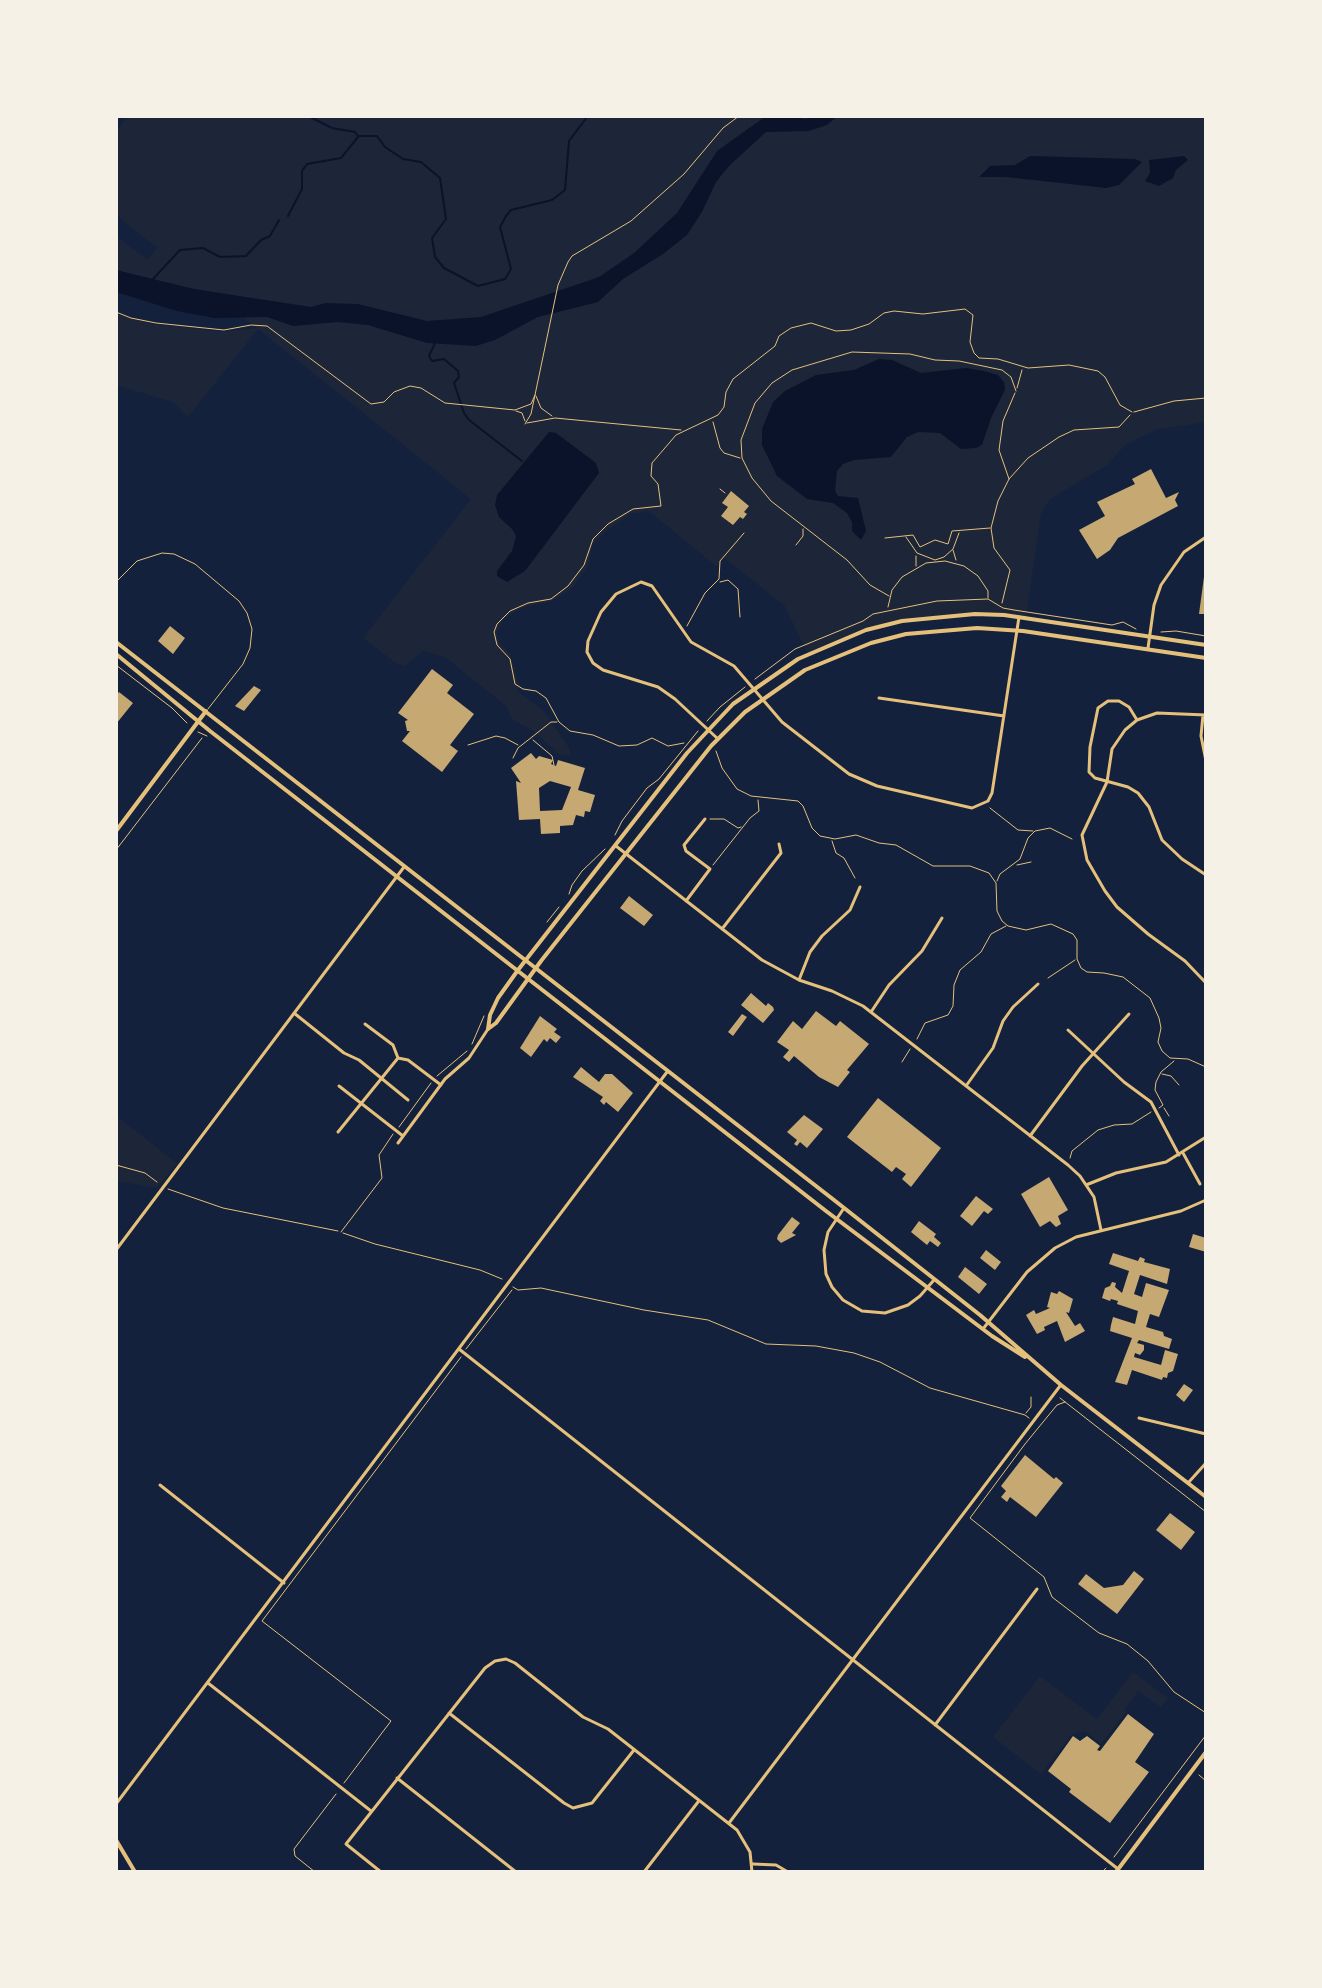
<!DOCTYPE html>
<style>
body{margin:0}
#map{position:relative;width:1322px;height:1988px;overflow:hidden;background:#14213d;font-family:"Roboto Serif",serif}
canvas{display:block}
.frame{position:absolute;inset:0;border:118px solid #f6f1e7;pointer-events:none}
</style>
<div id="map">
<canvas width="1322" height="1988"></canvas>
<div class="frame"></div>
</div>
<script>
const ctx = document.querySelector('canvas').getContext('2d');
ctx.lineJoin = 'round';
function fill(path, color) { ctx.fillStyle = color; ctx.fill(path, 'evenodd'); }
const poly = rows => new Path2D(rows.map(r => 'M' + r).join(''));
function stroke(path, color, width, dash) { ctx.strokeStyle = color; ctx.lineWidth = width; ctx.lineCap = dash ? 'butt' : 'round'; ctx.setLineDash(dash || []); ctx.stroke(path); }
const green = poly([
 [129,116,1206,116,1206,422,1155,430,1125,445,1107,465,1050,499,1041,513,1026,618,1004,615,938,616,866,630,808,654,784,605,724,558,716,566,649,511,630,514,605,532,592,546,588,566,572,588,552,601,520,608,503,620,497,633,500,643,510,654,519,684,517,691,544,711,569,748,570,756,559,754,534,731,513,720,506,706,445,657,423,651,405,666,397,664,363,638,471,499,258,329,188,417,173,402,116,385,116,314,153,324,223,332,257,328,212,292,161,283,116,270,116,236,147,260,157,248,116,215,116,131],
 [116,1116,177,1163,157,1188,116,1181],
 [1133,1672,1168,1698,1161,1707,1138,1691,1124,1710,1126,1712,1101,1744,1085,1731,1072,1734,1041,1774,993,1737,1040,1676,1097,1719]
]);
const water = poly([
 [766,116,795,116,805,119,814,116,838,116,827,125,809,131,766,132,729,166,716,182,702,212,687,235,663,254,623,279,598,302,538,317,495,340,476,346,427,343,368,325,338,322,293,326,267,317,214,318,177,311,116,292,116,270,194,289,311,307,326,303,358,304,427,321,481,317,599,277,634,253,677,213,717,151],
 [1030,156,1135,159,1142,162,1119,185,1106,188,1006,177,979,177,990,166,1015,165],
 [1184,156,1188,160,1176,170,1173,178,1159,186,1145,181,1150,173,1149,160],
 [879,359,892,360,921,373,966,368,984,371,998,375,1004,382,1005,390,991,418,982,445,976,448,961,449,940,433,918,432,907,437,891,457,854,460,843,464,837,471,835,491,838,496,858,498,866,531,861,540,852,531,852,522,847,513,833,503,807,499,777,476,762,445,762,429,773,402,785,391,816,375,854,370],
 [549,432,556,433,596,463,599,473,525,571,507,582,497,576,497,571,512,551,516,536,512,529,499,517,495,505,497,495]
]);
const stream = poly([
 [308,116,332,128,355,132,358,136,377,136,385,147,403,159,421,162,440,178,446,219,432,238,435,257,444,268,478,286,505,279,511,269,500,227,506,216,511,210,552,200,565,190,569,141,587,117,594,116],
 [288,216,302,189,302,171,307,164,341,158,358,137],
 [153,279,180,250,203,248,220,257,246,256,261,240,270,236,279,220],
 [435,343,429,356,432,361,444,359,458,371,459,377,454,383,464,413,469,420,522,461]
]);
const building = poly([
 [1151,469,1166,498,1179,492,1175,500,1178,506,1118,538,1110,550,1097,559,1079,530,1105,516,1097,502,1135,484,1132,479],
 [731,491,749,506,744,512,747,514,743,519,740,517,733,525,721,516,728,507,722,503],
 [1204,577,1206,577,1206,614,1199,614],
 [170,626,185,638,173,654,158,641],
 [432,669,453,685,447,693,474,714,450,745,458,751,442,772,402,741,410,731,407,731,405,721,408,720,398,713],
 [254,686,261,690,244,711,235,706],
 [119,692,133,703,116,724,116,696],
 [531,753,536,759,539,756,553,760,551,764,556,766,558,760,585,768,578,790,595,795,590,812,585,811,584,817,576,815,573,825,560,826,560,833,541,834,540,819,519,820,516,781,521,783,511,768],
 [550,781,571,787,562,810,540,811,539,788],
 [629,896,653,915,644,926,620,908],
 [751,993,766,1006,768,1003,773,1007,774,1010,763,1023,741,1005],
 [816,1011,836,1026,840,1021,869,1044,847,1070,850,1072,838,1087,819,1077,794,1056,789,1062,783,1057,789,1050,777,1042,793,1021,802,1029],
 [742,1014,747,1017,733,1036,728,1032],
 [540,1016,557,1029,554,1032,561,1037,556,1043,550,1038,547,1042,544,1039,531,1057,520,1048],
 [581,1067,599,1082,605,1074,612,1074,633,1093,618,1112,606,1102,604,1105,600,1101,603,1097,573,1077],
 [878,1098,941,1148,911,1187,902,1179,906,1174,896,1167,892,1172,847,1137],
 [804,1115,823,1129,807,1148,800,1142,797,1146,794,1144,797,1140,787,1132],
 [1049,1177,1068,1210,1058,1216,1061,1224,1056,1227,1050,1221,1040,1227,1021,1194],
 [976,1196,993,1209,988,1214,984,1211,972,1226,960,1216],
 [792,1217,800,1223,792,1233,796,1235,781,1243,777,1239,778,1235],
 [919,1221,936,1234,934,1237,941,1243,938,1247,930,1241,927,1245,911,1232],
 [1193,1234,1206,1238,1206,1252,1189,1247],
 [986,1250,1001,1262,995,1270,980,1258],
 [1113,1253,1138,1261,1140,1257,1145,1259,1144,1262,1170,1269,1167,1284,1140,1275,1134,1294,1142,1297,1146,1283,1169,1290,1159,1317,1150,1314,1146,1327,1163,1332,1164,1336,1172,1339,1169,1349,1139,1340,1137,1343,1144,1345,1144,1350,1140,1355,1135,1353,1134,1357,1161,1365,1165,1350,1178,1354,1173,1371,1168,1373,1167,1378,1163,1377,1162,1380,1132,1370,1127,1385,1115,1382,1132,1338,1110,1331,1111,1325,1113,1317,1135,1324,1138,1311,1117,1304,1118,1301,1111,1299,1110,1301,1102,1298,1105,1288,1110,1286,1112,1282,1116,1283,1115,1287,1122,1293,1129,1271,1109,1264],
 [965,1267,987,1284,979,1294,958,1277],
 [1059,1291,1073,1299,1069,1313,1066,1312,1075,1326,1080,1323,1085,1331,1065,1342,1057,1321,1044,1327,1045,1330,1037,1334,1026,1315,1034,1310,1036,1314,1050,1308,1047,1307,1051,1292,1057,1294],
 [1184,1384,1193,1390,1184,1402,1176,1395],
 [1025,1455,1054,1479,1056,1477,1063,1483,1036,1517,1010,1497,1007,1502,1001,1497,1006,1491,1001,1486],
 [1170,1513,1195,1532,1181,1550,1156,1530],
 [1134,1571,1144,1579,1117,1614,1078,1584,1086,1574,1104,1588,1123,1585],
 [1128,1714,1154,1734,1135,1762,1149,1772,1110,1823,1069,1792,1071,1789,1048,1771,1073,1736,1080,1741,1087,1736,1100,1746,1097,1750,1100,1751]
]);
const path = poly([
 [116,312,131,318,156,323,224,330,251,325,267,326,371,404,384,402,394,392,410,386,421,388,445,403,515,410,531,404,535,395],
 [1017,388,1022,370],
 [536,396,541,408,552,416],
 [516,411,522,413,525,421],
 [1134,412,1174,401,1206,398],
 [713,422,720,448,724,453,740,458],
 [527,423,555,418,681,430],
 [525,424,531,414,558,285,568,262,572,256,631,221,684,174,723,128,739,116],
 [1009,479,999,450,1003,421,1015,393],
 [720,489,725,493],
 [906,537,917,553,935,560,944,557,953,549,959,533],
 [885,538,913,535,920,547,935,540,948,544,952,531,990,528],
 [796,545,803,536,803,529],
 [953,550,956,560],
 [916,566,916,556],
 [720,582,728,580,738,589,740,617],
 [889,596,870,585,847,560,771,501,752,478,742,458,741,440,755,403,772,383,792,370,852,352,910,354,935,360,959,361,1002,370,1011,377,1016,391],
 [1002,603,1010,570,994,548,991,528,998,501,1009,479,1028,458,1059,437,1074,430,1119,427,1130,415],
 [888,607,892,590,902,577,926,563,945,561,964,566,978,576,988,591,988,598],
 [687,626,705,593,719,579,720,561,744,533],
 [1161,632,1176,631,1206,636],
 [116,665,172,708,187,723],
 [755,679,795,649,863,621,873,614,937,601,988,599,1003,608,1014,610,1112,625,1123,622,1136,629],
 [707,721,720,707,745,687],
 [198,732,207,736],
 [533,740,552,756,554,765],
 [684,743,668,746,652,738,637,745,619,746,593,735,570,731,559,722,546,698,536,691,523,689,515,684,510,659,497,645,494,632,497,624,510,611,528,603,551,599,568,586,584,565,593,539,608,524,633,509,661,506,658,484,651,476,652,463,676,435,718,415,724,407,726,392,733,379,775,346,779,336,791,328,811,323,836,331,851,330,869,324,884,313,894,311,923,314,965,309,973,315,970,342,974,353,979,358,998,359,1028,368,1069,365,1098,371,1105,377,1120,405,1132,412],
 [468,745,496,736,505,738,518,745],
 [716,751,722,768,737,789,751,796,798,801,803,806,812,828,820,836,835,839,856,835,879,843,896,845,933,866,970,866,989,873,996,883,997,911,1002,921,1008,926,1026,930,1051,924,1073,934,1077,940,1077,959,1081,968,1087,972,1104,973,1123,977,1150,998,1159,1018,1161,1028,1158,1042,1162,1051,1170,1058,1188,1059,1206,1067],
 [513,758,518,748,551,722,557,722],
 [990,808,1018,830,1033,831],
 [710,819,724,819,738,828,741,827],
 [615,835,622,821,647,788,659,779,698,731],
 [832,841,836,853,844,858,855,878],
 [116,850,202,738],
 [713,865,750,818,759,811,758,800],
 [1017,865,1031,862],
 [997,881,1000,874,1020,859,1028,838,1035,831,1050,828,1072,839],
 [569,894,572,885,582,871,605,849],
 [547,922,559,907],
 [1048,978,1075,960],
 [917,1039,925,1023,948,1015,953,1006,954,985,960,970,981,952,991,934,1006,926],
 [472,1044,484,1016],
 [902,1062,910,1049],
 [1162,1074,1171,1076,1179,1085],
 [437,1076,467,1051],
 [1159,1108,1163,1105,1155,1090,1156,1082,1161,1072,1174,1061],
 [1164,1108,1169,1116],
 [399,1127,431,1083],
 [1070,1158,1072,1151,1098,1130,1114,1125,1132,1124,1151,1112],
 [116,1165,145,1173,157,1182],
 [168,1189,223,1208,338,1231],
 [341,1232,382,1178,379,1155,393,1134],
 [343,1233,375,1244,480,1270,502,1279],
 [513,1287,518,1290,541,1288,644,1310,708,1320,766,1344,816,1346,854,1353,880,1362,930,1388,1025,1415,1029,1418],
 [466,1349,512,1290],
 [1060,1398,1206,1512],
 [1065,1402,1057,1405,1025,1444,970,1518,1044,1577,1052,1597,1099,1633,1127,1644,1148,1661,1174,1692,1206,1713],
 [1026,1413,1031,1407,1031,1397],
 [1199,1775,1206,1781],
 [344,1783,391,1721,262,1621,461,1357],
 [1114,1857,1206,1735],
 [315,1872,295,1856,294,1849,336,1794],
 [1102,1872,1106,1868]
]);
const service = poly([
 [116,582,137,561,162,553,174,554,195,564,239,601,247,613,252,629,250,648,243,664,208,709]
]);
const minor = poly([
 [1148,648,1154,605,1161,585,1184,552,1206,537],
 [879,698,1004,716],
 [1203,715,1201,736,1206,761],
 [1206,715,1157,713,1137,720,1125,730,1112,749,1107,782,1082,835,1087,860,1105,891,1117,907,1148,934,1185,961,1206,983],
 [1137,720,1129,707,1119,701,1108,701,1098,708,1090,747,1089,772,1095,778,1128,787,1138,793,1149,807,1162,840,1182,859,1206,875],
 [718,739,675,699,658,687,603,670,593,663,587,652,588,641,601,612,616,594,641,582,652,586,691,642,734,666,782,722,849,774,877,786,972,808,988,801,992,793,1019,617],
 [616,846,762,960,799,980,832,991,863,1006,1068,1165,1080,1176,1094,1197,1101,1230],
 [686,901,710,869,686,851,684,845,705,819],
 [722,929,781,853,779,844],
 [799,980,810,952,822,936,850,910,860,887],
 [871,1012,889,985,922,951,942,918],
 [294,1013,344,1053,359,1060,408,1100],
 [365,1024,393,1045,398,1058,408,1060,441,1085],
 [1068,1030,1124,1082,1151,1102,1179,1155],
 [339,1086,403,1136],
 [966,1086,993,1048,1003,1021,1013,1007,1038,984],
 [338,1132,398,1058],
 [1030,1136,1082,1066,1129,1014],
 [398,1143,445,1079,469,1058,488,1029],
 [1183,1153,1200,1184],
 [1086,1185,1116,1173,1166,1162,1206,1137],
 [844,1208,828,1232,824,1250,826,1274,832,1287,843,1300,862,1311,885,1313,908,1305,920,1296,934,1280],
 [116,1250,404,867],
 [983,1329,1027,1272,1055,1248,1076,1237,1181,1211,1206,1200],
 [459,1349,1118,1869],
 [1139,1418,1206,1434],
 [1188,1483,1206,1463],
 [160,1485,284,1583],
 [208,1683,371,1811],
 [449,1713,564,1803,573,1808,592,1803,634,1750],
 [935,1725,1037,1589],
 [397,1778,516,1872],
 [116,1804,667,1072],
 [729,1823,1060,1386],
 [753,1864,776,1865,788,1872],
 [381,1872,346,1844,485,1668,495,1661,506,1659,515,1663,583,1717,608,1729,737,1830,750,1852,752,1872],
 [644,1872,698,1802]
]);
const tertiary = poly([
 [116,831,206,711],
 [488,1029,490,1015,498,998,518,970,687,753,733,704,798,659,866,630,902,621,975,614,1004,615,1206,645],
 [488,1029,496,1023,541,961,711,746,745,712,805,670,871,643,906,634,977,628,1023,631,1206,658],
 [1116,1872,1206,1752]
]);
const secondary = poly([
 [116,642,834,1200,980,1315,1061,1385,1206,1497],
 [116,654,210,731,826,1211,992,1336,1025,1357],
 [116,1840,135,1872]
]);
fill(green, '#1d2539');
fill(water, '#0b132b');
stroke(stream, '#0b132b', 2);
fill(building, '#c6a872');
stroke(path, '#e5c07b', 1);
stroke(service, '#e5c07b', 1);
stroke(minor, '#e5c07b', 3);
stroke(tertiary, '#e5c07b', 4);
stroke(secondary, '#e5c07b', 4);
</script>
